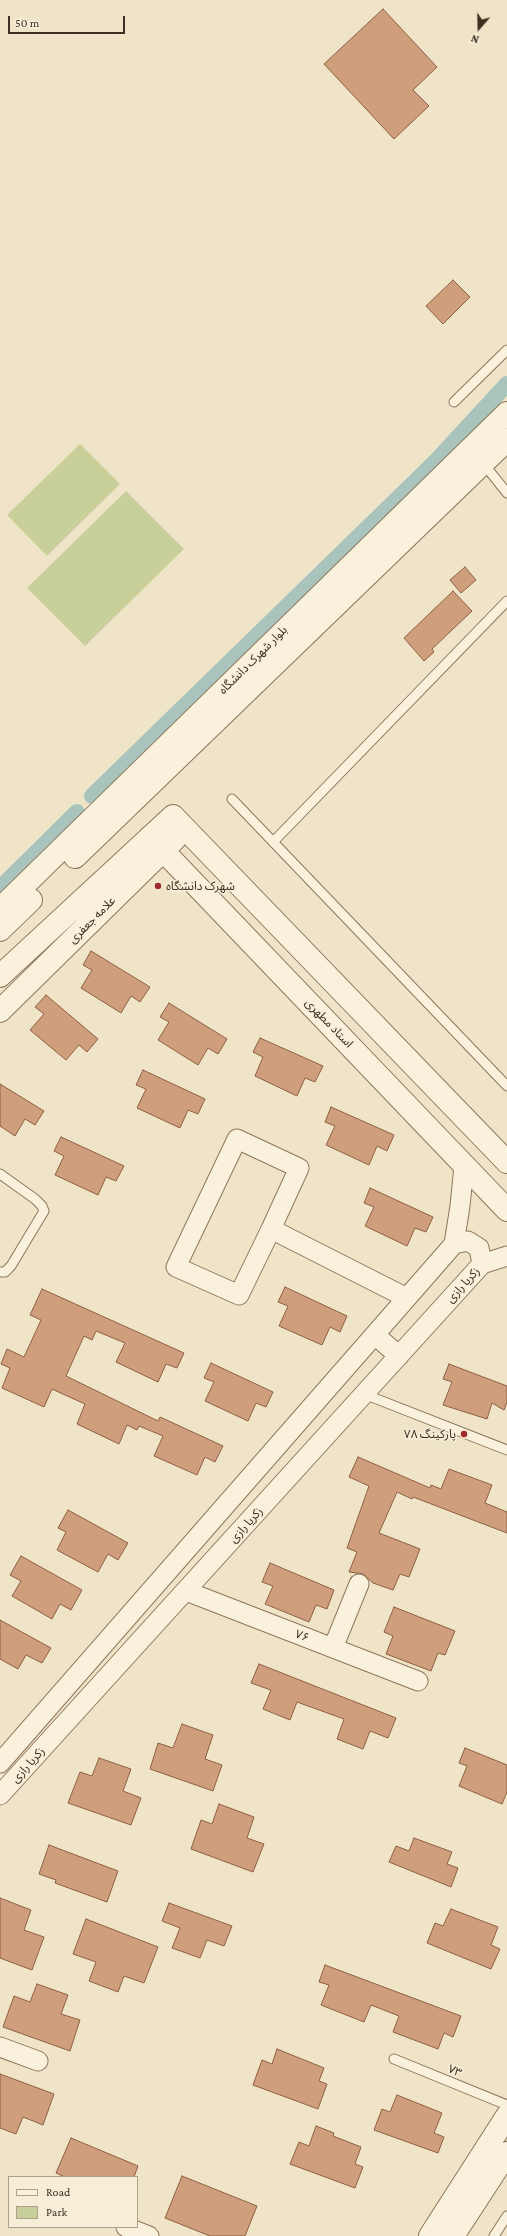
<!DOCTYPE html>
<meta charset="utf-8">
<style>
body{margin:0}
#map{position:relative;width:507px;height:2236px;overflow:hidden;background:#f0e4c8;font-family:"Crimson Pro",serif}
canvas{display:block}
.legend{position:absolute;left:8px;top:2176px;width:130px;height:52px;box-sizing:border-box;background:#f7eed8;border:1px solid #ada18e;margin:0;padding:5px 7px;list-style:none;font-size:12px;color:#3d2e20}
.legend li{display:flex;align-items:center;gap:8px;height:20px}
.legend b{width:20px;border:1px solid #ada18e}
.north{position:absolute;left:459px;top:8px;width:40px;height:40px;-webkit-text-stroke:3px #f7eed8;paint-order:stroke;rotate:200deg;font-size:11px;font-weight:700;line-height:16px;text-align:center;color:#3d2e20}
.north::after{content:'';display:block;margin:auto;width:14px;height:18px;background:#3d2e20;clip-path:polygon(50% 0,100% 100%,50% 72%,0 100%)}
.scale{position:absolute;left:8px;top:16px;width:117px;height:18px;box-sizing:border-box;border:2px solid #3d2e20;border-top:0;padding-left:5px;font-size:12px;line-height:14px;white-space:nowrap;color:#3d2e20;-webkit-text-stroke:3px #f7eed8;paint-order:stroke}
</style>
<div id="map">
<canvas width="507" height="2236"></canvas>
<ul class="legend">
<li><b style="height:5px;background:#faf1dc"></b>Road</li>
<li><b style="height:11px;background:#c9cf9b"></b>Park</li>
</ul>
<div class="north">N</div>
<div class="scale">50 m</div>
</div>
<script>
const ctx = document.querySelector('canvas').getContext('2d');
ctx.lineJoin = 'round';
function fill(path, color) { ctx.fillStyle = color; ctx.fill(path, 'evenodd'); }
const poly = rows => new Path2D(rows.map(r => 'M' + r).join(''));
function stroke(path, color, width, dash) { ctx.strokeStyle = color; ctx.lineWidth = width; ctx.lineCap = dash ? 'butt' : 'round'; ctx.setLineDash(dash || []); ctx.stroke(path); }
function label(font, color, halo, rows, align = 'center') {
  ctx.font = font + ' "Crimson Pro","Noto Sans Arabic",serif'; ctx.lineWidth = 3; ctx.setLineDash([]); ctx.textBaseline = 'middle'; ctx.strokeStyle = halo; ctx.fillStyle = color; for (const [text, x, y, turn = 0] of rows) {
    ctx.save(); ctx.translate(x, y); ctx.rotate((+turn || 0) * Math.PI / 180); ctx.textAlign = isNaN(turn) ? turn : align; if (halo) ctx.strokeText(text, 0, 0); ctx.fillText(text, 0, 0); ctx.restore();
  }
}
const green = poly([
 [80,444,120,484,47,556,7,515],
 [126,491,184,549,85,646,27,588]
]);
const canal = poly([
 [92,796,436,461,507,384],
 [0,888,77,812]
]);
const building = poly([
 [383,9,437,67,413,90,429,106,394,139,324,64,383,9],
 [453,280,470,297,443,324,426,306,453,280],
 [465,567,476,580,461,593,450,580,465,567],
 [453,591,472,611,432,649,434,652,424,661,404,638,453,591],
 [91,951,150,987,140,1002,131,996,121,1013,81,988,92,970,83,965,91,951],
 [46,995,98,1039,87,1052,79,1045,66,1060,30,1030,44,1014,35,1007,46,995],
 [169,1003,227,1039,218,1054,208,1048,198,1065,158,1040,169,1022,160,1017,169,1003],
 [260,1038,323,1066,315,1082,305,1078,297,1096,255,1076,263,1057,253,1052,260,1038],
 [143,1070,205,1099,198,1114,188,1110,180,1128,137,1108,146,1089,136,1085,143,1070],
 [0,1084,44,1111,35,1125,25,1119,15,1136,0,1126,0,1084],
 [331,1107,394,1135,387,1151,377,1146,369,1165,326,1145,335,1126,325,1122,331,1107],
 [61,1137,124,1166,116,1181,106,1177,98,1195,55,1175,64,1156,54,1151,61,1137],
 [370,1188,433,1217,426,1232,415,1228,407,1246,365,1226,374,1207,364,1203,370,1188],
 [285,1287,347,1316,340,1332,330,1327,322,1345,279,1326,288,1306,278,1302,285,1287],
 [42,1289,184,1353,177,1368,166,1364,158,1382,116,1362,125,1343,96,1331,92,1340,84,1336,66,1376,158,1421,160,1417,223,1446,215,1462,205,1457,197,1475,154,1456,163,1436,139,1426,137,1430,127,1425,119,1444,77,1424,85,1404,76,1400,52,1389,44,1407,2,1388,10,1368,1,1364,7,1349,24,1357,41,1320,30,1315,42,1289],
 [211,1363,273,1392,266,1407,256,1403,248,1421,205,1401,214,1382,204,1378,211,1363],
 [449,1364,507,1386,507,1402,504,1410,492,1403,487,1419,443,1405,452,1382,443,1379,449,1364],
 [358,1457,430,1488,431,1485,441,1489,449,1469,492,1485,485,1503,507,1512,507,1533,413,1497,412,1499,397,1492,379,1533,420,1549,409,1577,400,1574,393,1590,373,1583,363,1574,349,1572,357,1552,347,1548,369,1486,349,1477,358,1457],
 [68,1510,128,1543,118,1560,108,1554,98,1572,57,1550,66,1532,58,1528,68,1510],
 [21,1556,82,1590,71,1610,60,1604,52,1619,12,1596,21,1581,10,1575,21,1556],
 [270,1563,334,1590,327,1609,316,1605,309,1622,265,1604,273,1586,262,1582,270,1563],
 [394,1607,455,1631,445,1655,438,1653,431,1671,386,1654,393,1636,384,1632,394,1607],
 [0,1620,51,1648,42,1663,26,1655,18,1669,0,1659,0,1620],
 [259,1664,396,1718,388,1738,370,1731,363,1749,337,1739,344,1719,297,1702,290,1720,263,1709,271,1690,251,1683,259,1664],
 [182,1724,213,1735,205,1759,222,1765,213,1791,150,1769,158,1743,173,1748,182,1724],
 [465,1748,507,1765,507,1792,502,1804,459,1786,467,1766,459,1763,465,1748],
 [99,1758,131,1769,123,1791,141,1798,131,1825,68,1803,80,1772,92,1776,99,1758],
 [219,1804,254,1817,247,1838,264,1844,253,1872,191,1849,201,1820,212,1824,219,1804],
 [414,1838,452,1852,447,1864,458,1868,451,1887,389,1862,396,1846,409,1851,414,1838],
 [49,1845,118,1871,107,1902,55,1883,56,1880,39,1874,49,1845],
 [0,1898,31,1910,24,1930,44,1937,32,1970,0,1958,0,1898],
 [169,1903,232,1926,224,1946,207,1940,200,1958,172,1948,180,1928,162,1921,169,1903],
 [451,1909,498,1927,491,1945,500,1949,491,1969,427,1943,435,1923,443,1926,451,1909],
 [86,1919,158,1947,144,1983,124,1976,118,1992,89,1981,96,1962,73,1954,86,1919],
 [325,1965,461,2016,453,2037,444,2033,438,2049,393,2032,399,2016,371,2005,364,2022,321,2005,329,1985,319,1982,325,1965],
 [37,1984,68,1995,61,2014,80,2020,70,2051,3,2027,14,1996,30,2002,37,1984],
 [277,2049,324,2068,319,2081,327,2084,318,2109,253,2085,262,2060,272,2064,277,2049],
 [0,2074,54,2094,43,2125,23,2117,16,2134,0,2128,0,2074],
 [397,2095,442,2113,434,2133,444,2137,438,2153,374,2130,382,2109,390,2112,397,2095],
 [316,2126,334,2133,333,2136,361,2147,355,2164,363,2167,355,2188,290,2164,299,2142,309,2146,316,2126],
 [71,2138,138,2166,134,2177,65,2177,56,2173,71,2138],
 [182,2176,257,2206,245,2236,210,2236,165,2218,182,2176]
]);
const service = poly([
 [454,402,507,350],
 [483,463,507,493],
 [232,799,507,1086],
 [273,842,507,601],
 [0,1174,35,1199,42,1206,44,1211,11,1266,5,1272,0,1272],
 [364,1394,507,1450],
 [394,2059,507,2105],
 [494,2236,507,2216]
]);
const minor = poly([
 [271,1229,299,1168,237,1139,176,1267,239,1295,271,1229,407,1298],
 [454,1244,460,1206,464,1166],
 [482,1264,507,1256],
 [375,1335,399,1356],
 [186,1591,418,1681],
 [333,1648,359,1584],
 [0,1763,454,1244,468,1241,479,1248,482,1264,0,1795],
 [0,2047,38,2061],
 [126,2227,149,2236]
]);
const tertiary = poly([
 [150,837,507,1210],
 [75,857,507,440],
 [0,909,507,413],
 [0,930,31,900],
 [0,976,173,816,507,1162],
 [0,1011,175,839],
 [430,2236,507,2116],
 [453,2236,507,2153]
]);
const markers = [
 [158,886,4,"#9e2a2b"],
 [464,1434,4,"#9e2a2b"]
];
const streetNames = [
 ["بلوار شهرک دانشگاه",253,660,-45],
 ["علامه جعفری",92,920,-45],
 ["استاد مطهری",329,1023,46],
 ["زکریا رازی",463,1285,-48],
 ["زکریا رازی",246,1525,-48],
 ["۷۶",302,1636,21],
 ["زکریا رازی",28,1765,-48],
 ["۷۳",455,2071,22]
];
const poiNames = [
 ["شهرک دانشگاه",166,886],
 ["پارکینگ ۷۸",456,1434,"right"]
];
fill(green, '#c9cf9b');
stroke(canal, '#a9c4bc', 16);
fill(building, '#cf9f7d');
stroke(building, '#8d5f41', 1);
stroke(service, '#8d765c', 11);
stroke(minor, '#8d765c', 21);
stroke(tertiary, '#8d765c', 24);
stroke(service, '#faf1dc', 9);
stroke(minor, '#faf1dc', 19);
stroke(tertiary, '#faf1dc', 22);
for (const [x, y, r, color] of markers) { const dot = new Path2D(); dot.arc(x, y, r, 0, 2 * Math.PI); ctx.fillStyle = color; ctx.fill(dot); stroke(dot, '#f7eed8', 1.5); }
label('12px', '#3d2e20', '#f7eed8', streetNames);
label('12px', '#3d2e20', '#f7eed8', poiNames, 'left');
</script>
